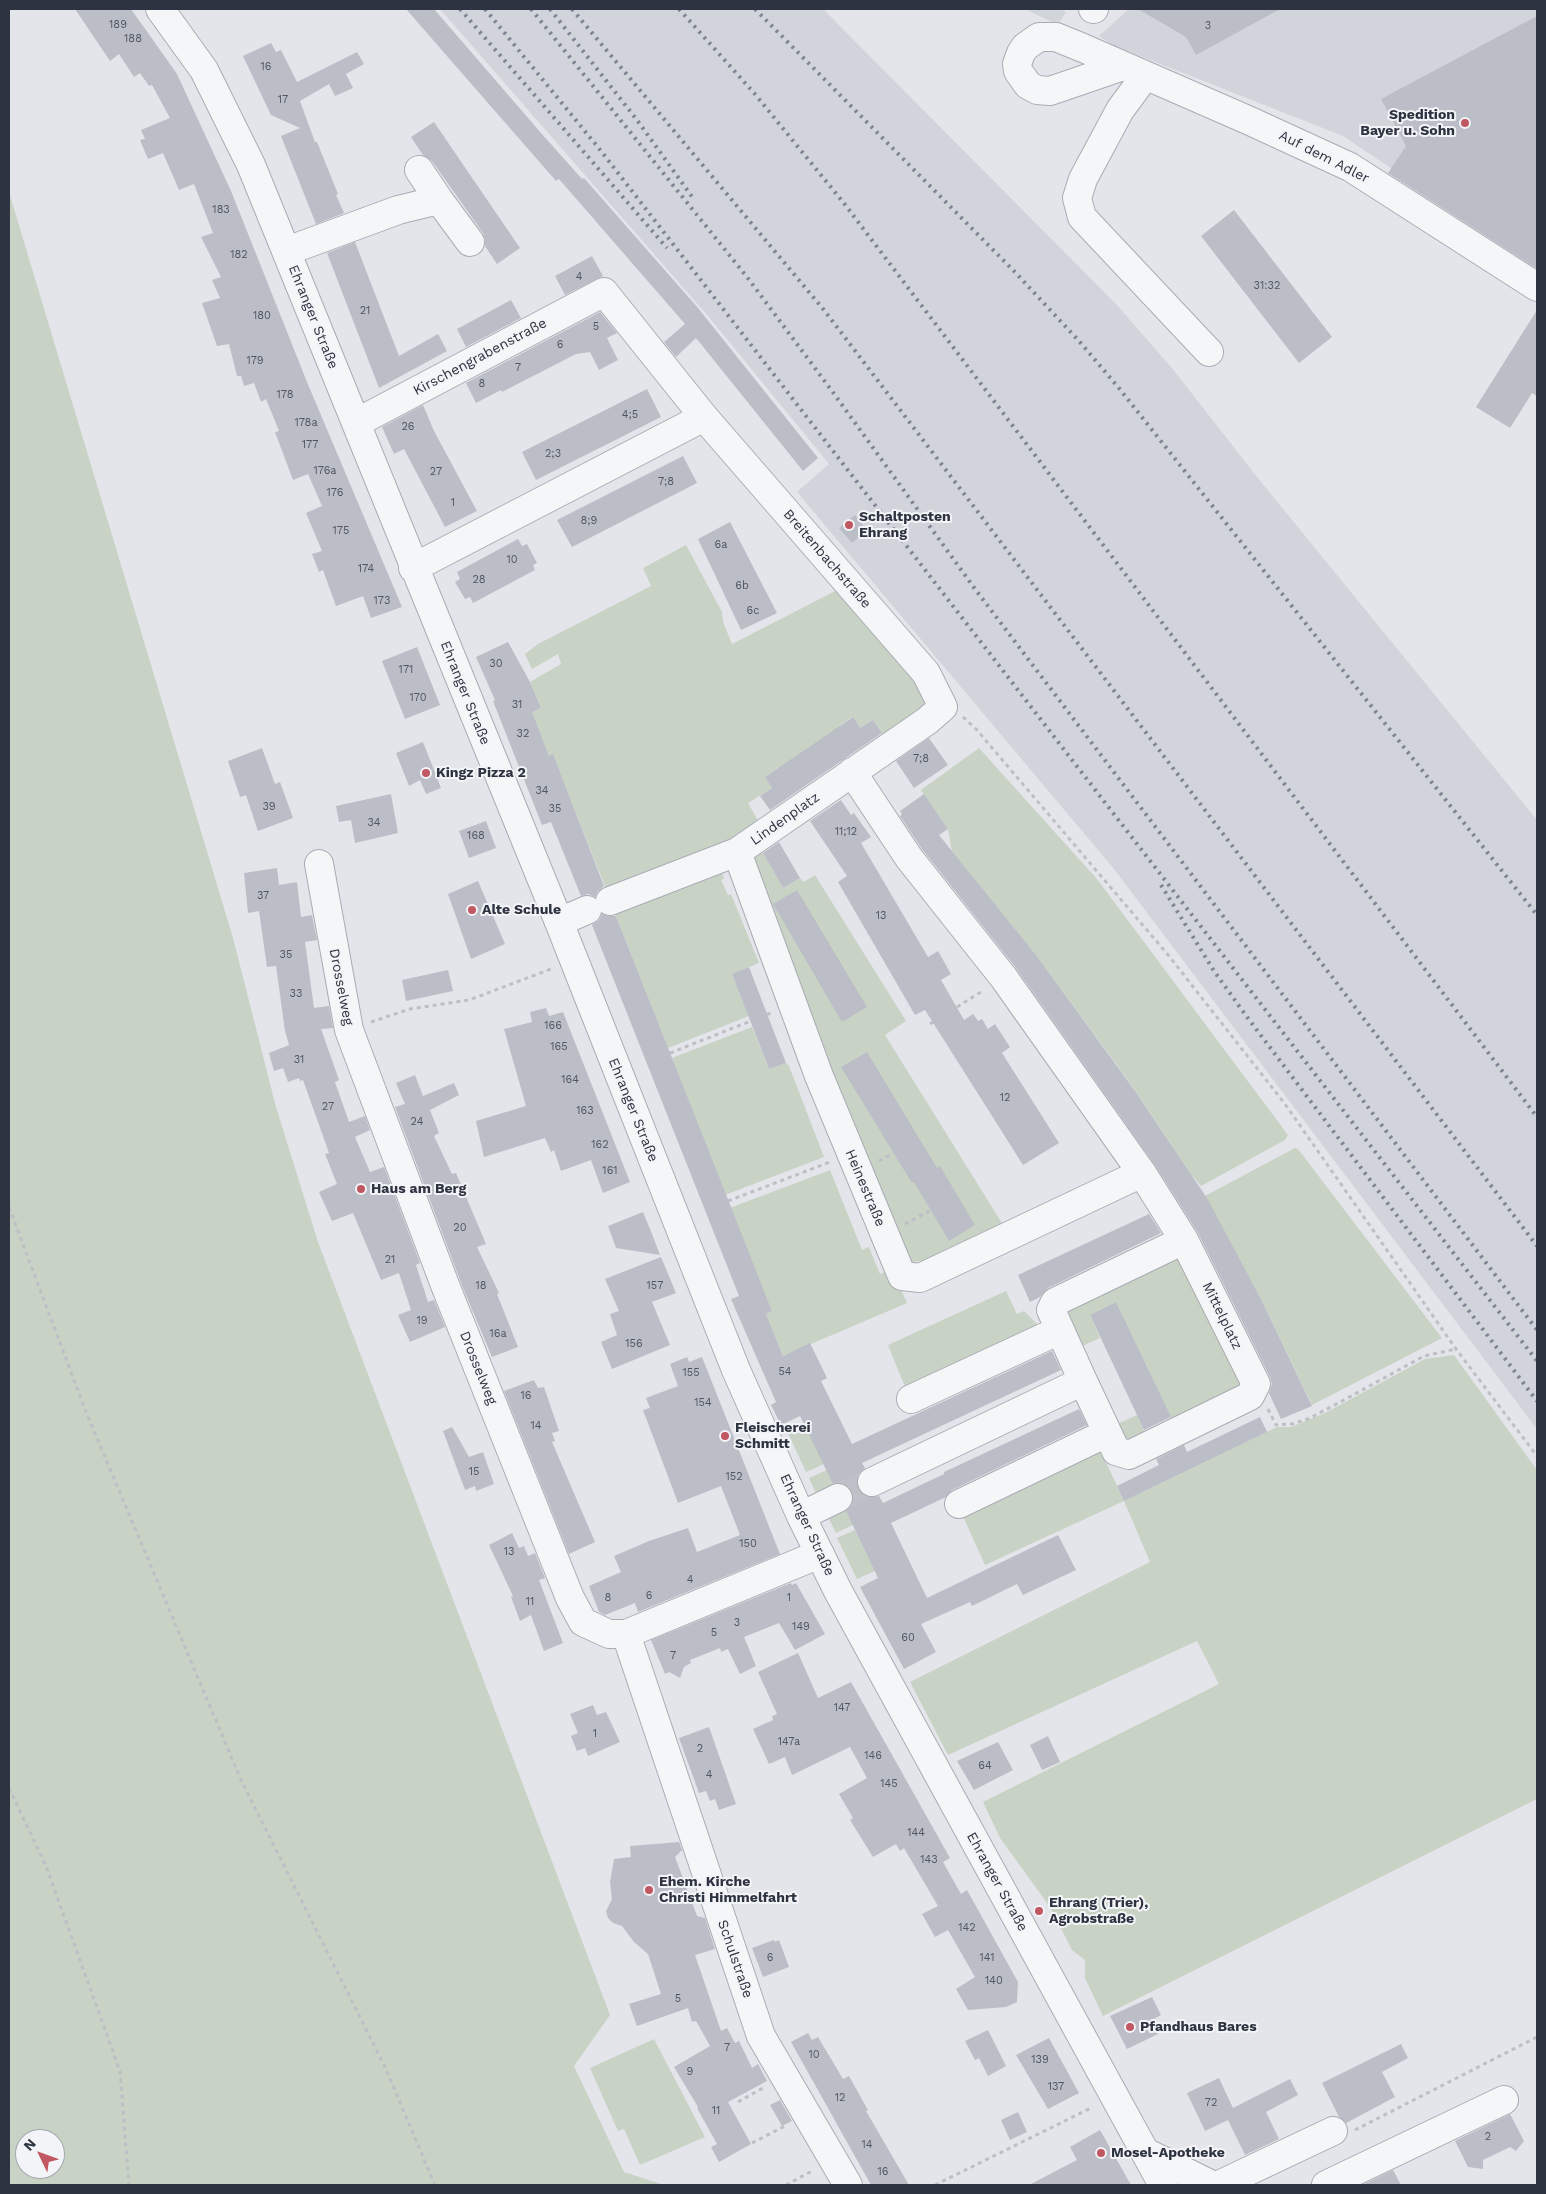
<!DOCTYPE html>
<meta charset="utf-8">
<style>
body{margin:0}
#map{position:relative;width:1546px;height:2194px;overflow:hidden;background:#e3e5ea;font-family:"Work Sans",sans-serif}
canvas{display:block}
.frame{position:absolute;inset:0;border:10px solid #2d3340;pointer-events:none}
.north{position:absolute;left:15px;top:2129px;width:50px;height:50px;box-sizing:border-box;background:#f3f4f7;border:1px solid #a4a7ae;border-radius:50%;rotate:312deg;font-size:14px;font-weight:700;line-height:20px;text-align:center;color:#2d3340}
.north::after{content:'';display:block;margin:auto;width:18px;height:22px;background:#c05761;clip-path:polygon(50% 0,100% 100%,50% 72%,0 100%)}
</style>
<div id="map">
<canvas width="1546" height="2194"></canvas>
<div class="frame"></div>
<div class="north">N</div>
</div>
<script>
const ctx = document.querySelector('canvas').getContext('2d');
ctx.lineJoin = 'round';
function fill(path, color) { ctx.fillStyle = color; ctx.fill(path, 'evenodd'); }
const poly = rows => new Path2D(rows.map(r => 'M' + r).join(''));
function stroke(path, color, width, dash) { ctx.strokeStyle = color; ctx.lineWidth = width; ctx.lineCap = dash ? 'butt' : 'round'; ctx.setLineDash(dash || []); ctx.stroke(path); }
function label(font, color, halo, rows, align = 'center') {
  ctx.font = font + ' "Work Sans",sans-serif'; ctx.lineWidth = 4; ctx.setLineDash([]); ctx.textBaseline = 'middle'; ctx.strokeStyle = halo; ctx.fillStyle = color; for (const [text, x, y, turn = 0] of rows) {
    ctx.save(); ctx.translate(x, y); ctx.rotate((+turn || 0) * Math.PI / 180); ctx.textAlign = isNaN(turn) ? turn : align; if (halo) ctx.strokeText(text, 0, 0); ctx.fillText(text, 0, 0); ctx.restore();
  }
}
const built = poly([
 [440,9,823,9,1115,303,1172,368,1257,477,1537,820,1537,1429,1114,869,797,492,829,464,708,316],
 [1025,9,1060,9,1066,12,1058,25],
 [1129,9,1537,9,1537,266,1343,136,1112,45,1099,36]
]);
const green = poly([
 [9,192,233,938,276,1107,318,1242,610,2015,574,2066,624,2172,664,2185,9,2185],
 [25,2139,55,2139,55,2169,25,2169],
 [686,545,722,612,723,622,732,644,843,587,928,696,924,708,886,739,873,720,860,728,852,717,839,726,846,737,815,743,802,752,786,779,778,768,765,777,772,788,748,803,761,826,724,849,608,894,553,755,549,756,531,712,541,708,530,682,561,664,558,654,532,669,525,654,538,644,651,586,643,568],
 [979,748,1097,879,1285,1131,1288,1135,1285,1140,1201,1186,1191,1174,1130,1083,1036,955,952,852,948,829,921,790],
 [761,849,783,888,800,878,804,882,815,875,906,1021,885,1035,1005,1228,926,1266,920,1261,905,1263,750,861],
 [719,866,724,878,721,880,728,895,731,894,759,963,732,974,749,1016,668,1048,613,908],
 [752,1027,769,1069,786,1063,789,1066,824,1157,725,1195,672,1058],
 [1295,1148,1298,1149,1442,1338,1312,1405,1262,1301,1205,1196],
 [830,1170,862,1250,869,1247,880,1274,892,1269,907,1303,783,1356,766,1314,772,1311,730,1208],
 [1174,1259,1182,1260,1184,1262,1245,1388,1243,1392,1135,1446,1121,1444,1113,1426,1137,1415,1147,1438,1174,1425,1116,1302,1090,1315,1100,1338,1076,1349,1063,1318,1063,1314],
 [1006,1291,1017,1314,1024,1311,1043,1330,907,1392,888,1345],
 [1454,1355,1537,1470,1537,1799,1103,2016,1085,1978,1085,1960,1072,1950,1050,1907,1000,1838,983,1802,1219,1684,1197,1641,948,1755,910,1682,1150,1562,1124,1501,985,1565,961,1512,1099,1447,1124,1501,1277,1427,1291,1427,1325,1413,1425,1359],
 [804,1423,824,1464,806,1472,787,1431],
 [827,1470,835,1488,818,1498,809,1478],
 [844,1506,853,1525,836,1533,826,1513],
 [855,1530,875,1571,857,1579,837,1538],
 [654,2039,705,2137,640,2165,624,2129,618,2131,590,2068]
]);
const building = poly([
 [75,9,131,9,177,74,231,191,307,382,402,607,371,618,363,596,336,606,323,570,319,572,312,554,322,551,306,513,322,506,308,474,293,480,275,432,279,431,266,399,261,402,254,383,244,386,241,376,237,376,229,344,217,346,202,303,220,298,212,280,221,277,201,237,213,233,194,184,179,190,163,153,148,159,140,140,145,139,141,130,170,118,152,85,149,86,140,73,134,77,119,54,110,61],
 [406,9,434,9,541,133,582,179,584,178,698,308,818,458,803,471,696,338,676,357,664,342,685,324,559,179,556,181],
 [1138,9,1280,9,1196,55,1186,37],
 [1537,16,1537,269,1388,173,1406,146,1381,99],
 [271,43,276,52,281,50,297,82,357,52,364,64,346,74,353,88,335,96,329,84,300,101,315,142,317,142,338,194,336,195,344,213,316,224,281,136,300,128,271,115,243,56],
 [434,122,520,248,497,264,485,246,485,240,483,233,432,161,423,155,411,137],
 [1234,210,1332,337,1299,363,1201,236],
 [355,242,399,356,438,334,447,351,379,388,327,253],
 [592,256,603,276,565,295,555,276],
 [511,300,521,318,466,347,457,329],
 [1537,310,1537,396,1532,393,1510,428,1476,407],
 [600,312,617,333,607,338,618,360,599,370,590,352,576,354,502,392,501,390,476,403,466,383],
 [647,389,661,417,536,480,522,452],
 [423,405,434,431,477,511,445,527,404,449,394,454,382,427],
 [683,456,697,483,572,547,557,520],
 [855,515,867,531,852,543,839,528],
 [730,522,777,613,741,630,698,539],
 [518,539,522,546,527,544,537,563,533,565,535,570,473,603,470,597,465,599,455,582,460,579,457,572],
 [508,642,530,682,541,708,532,712,549,756,553,754,604,886,598,891,595,897,588,894,581,896,551,822,542,825,493,701,495,700,476,657],
 [417,647,440,705,405,719,382,661],
 [853,717,860,728,873,720,882,733,770,810,760,796,772,788,765,777],
 [929,738,948,765,914,788,896,761],
 [423,742,441,788,426,794,420,780,409,786,396,753],
 [262,748,275,784,280,782,293,818,258,831,246,795,240,797,228,761],
 [391,794,398,833,355,843,351,820,339,822,336,806],
 [924,794,948,829,939,835,1036,955,1133,1088,1207,1198,1262,1301,1312,1406,1281,1419,1269,1393,1272,1384,1270,1377,1198,1233,1155,1165,1016,968,922,849,900,816,902,814,900,811],
 [841,800,851,815,854,813,871,837,861,843,928,957,938,951,951,974,941,980,964,1020,973,1014,978,1021,982,1019,988,1029,995,1024,1010,1047,1002,1053,1059,1143,1023,1165,925,1010,915,1015,838,882,847,876,810,821],
 [486,821,496,848,469,858,459,831],
 [779,842,800,878,783,888,763,853],
 [277,868,279,885,297,882,301,917,312,915,317,940,305,942,314,1008,329,1006,333,1028,321,1029,339,1080,335,1082,349,1122,365,1116,370,1130,355,1137,370,1172,384,1167,420,1263,416,1265,428,1302,434,1300,445,1327,410,1342,398,1315,411,1310,399,1273,381,1280,353,1213,332,1221,319,1192,337,1184,325,1154,329,1153,303,1080,300,1081,299,1078,288,1082,283,1068,274,1071,269,1053,289,1045,285,1031,276,966,267,967,259,911,248,913,244,873],
 [478,881,505,944,471,959,448,894],
 [797,890,867,1007,842,1022,773,904],
 [602,914,608,916,616,916,772,1311,766,1314,783,1356,810,1343,827,1378,821,1381,852,1444,1052,1351,1061,1370,862,1463,865,1468,859,1474,856,1481,858,1488,863,1495,870,1497,879,1496,883,1503,944,1474,944,1472,1079,1409,1087,1425,952,1490,946,1497,891,1523,927,1598,1058,1535,1076,1570,1023,1595,1017,1584,972,1606,970,1602,921,1624,936,1652,904,1669,860,1587,878,1578,846,1511,851,1506,853,1500,852,1491,846,1485,840,1483,833,1484,800,1416,781,1425,771,1405,776,1402,731,1299,739,1296,592,925,599,920],
 [749,967,786,1063,769,1069,732,974],
 [448,970,453,991,406,1001,402,980],
 [546,1008,549,1016,563,1012,630,1182,603,1193,591,1160,561,1171,554,1150,551,1152,545,1138,484,1157,476,1121,526,1106,504,1029,532,1022,530,1012],
 [867,1052,937,1168,940,1166,975,1225,949,1241,914,1182,912,1183,841,1067],
 [415,1075,423,1096,454,1083,459,1095,430,1110,439,1133,434,1136,452,1174,456,1173,486,1244,477,1247,499,1293,497,1294,518,1347,492,1357,463,1288,395,1107,405,1104,396,1083],
 [643,1212,652,1234,660,1255,616,1248,608,1226],
 [1149,1214,1161,1233,1048,1288,1040,1297,1030,1302,1018,1275],
 [661,1257,676,1293,652,1302,670,1345,612,1369,601,1342,617,1335,610,1314,619,1311,605,1279],
 [1116,1302,1171,1417,1144,1430,1090,1315],
 [687,1357,689,1362,702,1357,780,1554,638,1612,635,1603,605,1615,599,1612,589,1586,621,1572,614,1556,649,1541,688,1528,697,1552,740,1535,721,1486,678,1503,643,1410,650,1408,646,1398,678,1386,670,1364],
 [534,1380,538,1388,544,1387,559,1431,552,1433,555,1441,552,1442,595,1542,569,1554,504,1391],
 [1260,1417,1267,1432,1124,1501,1117,1486,1159,1465,1156,1459,1184,1445,1187,1452],
 [452,1427,469,1457,483,1452,494,1484,476,1491,475,1486,465,1490,443,1431],
 [512,1533,519,1548,524,1546,528,1556,535,1553,545,1578,539,1580,563,1643,544,1651,531,1615,520,1621,511,1597,513,1596,489,1545],
 [791,1583,792,1585,796,1583,825,1634,795,1650,779,1623,744,1637,756,1666,740,1674,728,1649,721,1652,720,1648,690,1660,691,1663,684,1667,680,1678,669,1672,665,1674,651,1640],
 [798,1653,818,1698,851,1682,950,1858,943,1862,961,1894,967,1890,1018,1982,1017,2002,1006,2007,968,2010,956,1989,975,1977,948,1930,935,1937,922,1914,938,1906,904,1848,900,1851,896,1844,873,1857,850,1820,853,1818,839,1794,867,1778,850,1747,792,1775,785,1757,769,1764,753,1729,773,1720,772,1716,777,1714,758,1672],
 [593,1705,597,1715,606,1712,620,1742,588,1756,585,1748,577,1751,571,1736,578,1733,570,1714],
 [709,1727,736,1804,719,1810,715,1799,710,1801,706,1791,699,1793,679,1738],
 [1048,1736,1060,1762,1042,1770,1030,1745],
 [998,1742,1013,1770,974,1790,957,1761],
 [679,1842,682,1850,675,1857,697,1916,705,1918,715,1949,695,1955,721,2031,727,2028,735,2043,739,2041,752,2068,758,2064,767,2081,728,2102,751,2144,719,2162,711,2147,717,2144,697,2108,698,2107,674,2067,710,2046,696,2021,692,2022,688,2008,637,2026,629,2004,661,1994,648,1954,634,1942,622,1926,613,1923,608,1918,606,1911,612,1899,610,1882,614,1859,631,1857,630,1846],
 [774,1940,775,1942,779,1940,789,1967,763,1977,752,1948],
 [1152,1997,1161,2015,1152,2020,1158,2034,1127,2049,1110,2016],
 [988,2030,1006,2066,988,2076,979,2058,975,2060,965,2041],
 [808,2033,812,2040,818,2037,843,2079,849,2076,868,2110,866,2111,909,2185,871,2185,791,2042],
 [1049,2038,1079,2093,1048,2109,1016,2055],
 [1401,2044,1408,2058,1382,2072,1395,2097,1346,2123,1339,2117,1322,2083],
 [1219,2078,1233,2108,1290,2079,1298,2095,1266,2112,1279,2139,1245,2155,1228,2120,1205,2131,1187,2093],
 [780,2100,792,2121,782,2126,770,2105],
 [1018,2112,1027,2132,1010,2140,1001,2120],
 [1510,2114,1524,2141,1516,2151,1510,2147,1483,2160,1483,2169,1468,2167,1455,2141],
 [1100,2130,1131,2185,1029,2185,1077,2160,1070,2147],
 [1393,2170,1401,2185,1362,2185]
]);
const minorTunnel = poly([
 [838,1498,872,1482]
]);
const path = poly([
 [963,717,976,729,1169,956,1285,1104,1456,1349,1537,1456],
 [371,1022,410,1009,469,1000,551,969],
 [930,1024,984,990],
 [670,1053,771,1013],
 [879,1161,893,1153],
 [728,1201,830,1162],
 [9,1207,86,1412,241,1780,385,2067,435,2185],
 [905,1224,931,1210],
 [1268,1409,1276,1425,1292,1424,1308,1419,1344,1400,1424,1356,1456,1349],
 [9,1788,46,1866,120,2071,129,2185],
 [700,2054,715,2081,750,2062],
 [738,2102,763,2088],
 [1355,2130,1537,2037],
 [752,2143,787,2125],
 [786,2185,812,2171],
 [935,2185,1093,2107]
]);
const minor = poly([
 [160,9,204,70,251,165,559,922,736,1370,801,1516,838,1591,1163,2185],
 [1093,9,1094,9],
 [1123,66,1050,91,1037,90,1028,85,1018,71,1017,64,1021,53,1025,47,1039,37,1056,37,1083,48,1250,121,1350,167,1537,287],
 [1145,76,1120,110,1083,179,1077,198,1082,217,1209,352],
 [439,200,470,242],
 [287,251,398,210,439,200,419,170],
 [356,423,604,292,704,417,926,673,943,707,927,721,737,852,610,901],
 [413,568,704,417],
 [852,772,909,858,1004,978,1142,1173,1184,1240],
 [737,852,819,1076,902,1276,920,1278,1142,1173],
 [319,864,349,1030,445,1285,570,1598,583,1622,609,1634,626,1634,820,1554],
 [559,922,587,910],
 [911,1399,1060,1330],
 [872,1482,1083,1381,1051,1310,1055,1302,1184,1240,1256,1384,1250,1396,1129,1455,1116,1451,1083,1381],
 [959,1504,1107,1433],
 [801,1516,838,1498],
 [626,1634,761,2036,848,2185],
 [1145,2152,1212,2185],
 [1219,2185,1333,2131],
 [1326,2185,1504,2100]
]);
const rail = poly([
 [460,9,667,248],
 [485,9,601,151,1537,1361],
 [531,9,747,277,832,391,975,589,1537,1330],
 [550,9,637,120,693,198],
 [572,9,824,310,1537,1246],
 [679,9,754,93,843,202,1537,1117],
 [755,9,1012,269,1079,341,1118,387,1537,915],
 [1161,885,1214,971,1247,1017,1537,1401]
]);
const markers = [
 [1465,123,5,"#c05761"],
 [849,525,5,"#c05761"],
 [426,773,5,"#c05761"],
 [472,910,5,"#c05761"],
 [361,1189,5,"#c05761"],
 [725,1436,5,"#c05761"],
 [649,1890,5,"#c05761"],
 [1039,1911,5,"#c05761"],
 [1130,2027,5,"#c05761"],
 [1101,2153,5,"#c05761"]
];
const numberNames = [
 ["189",118,25],
 ["3",1208,26],
 ["188",133,39],
 ["16",266,67],
 ["17",283,100],
 ["183",221,210],
 ["182",239,255],
 ["4",579,277],
 ["31:32",1267,286],
 ["21",365,311],
 ["180",262,316],
 ["5",596,327],
 ["6",560,345],
 ["179",255,361],
 ["7",518,368],
 ["8",482,384],
 ["178",285,395],
 ["4;5",630,415],
 ["178a",306,423],
 ["26",408,427],
 ["177",310,445],
 ["2;3",553,454],
 ["176a",325,471],
 ["27",436,472],
 ["7;8",666,482],
 ["176",335,493],
 ["1",453,503],
 ["8;9",589,521],
 ["175",341,531],
 ["6a",721,545],
 ["10",512,560],
 ["174",366,569],
 ["28",479,580],
 ["6b",742,586],
 ["173",382,601],
 ["6c",753,611],
 ["30",496,664],
 ["171",406,670],
 ["170",418,698],
 ["31",517,705],
 ["32",523,734],
 ["7;8",921,759],
 ["34",542,791],
 ["39",269,807],
 ["35",555,809],
 ["34",374,823],
 ["11;12",846,832],
 ["168",476,836],
 ["37",263,896],
 ["13",881,916],
 ["35",286,955],
 ["33",296,994],
 ["166",553,1026],
 ["165",559,1047],
 ["31",299,1060],
 ["164",570,1080],
 ["12",1005,1098],
 ["27",328,1107],
 ["163",585,1111],
 ["24",417,1122],
 ["162",600,1145],
 ["161",610,1171],
 ["20",460,1228],
 ["21",390,1260],
 ["18",481,1286],
 ["157",655,1286],
 ["19",422,1321],
 ["16a",498,1334],
 ["156",634,1344],
 ["54",785,1372],
 ["155",691,1373],
 ["16",526,1396],
 ["154",703,1403],
 ["14",536,1426],
 ["15",474,1472],
 ["152",734,1477],
 ["150",748,1544],
 ["13",509,1552],
 ["4",690,1580],
 ["6",649,1596],
 ["8",608,1598],
 ["1",789,1598],
 ["11",530,1602],
 ["3",737,1623],
 ["149",801,1627],
 ["5",714,1633],
 ["60",908,1638],
 ["7",673,1656],
 ["147",842,1708],
 ["1",595,1734],
 ["147a",789,1742],
 ["2",700,1749],
 ["146",873,1756],
 ["64",985,1766],
 ["4",709,1775],
 ["145",889,1784],
 ["144",916,1833],
 ["143",929,1860],
 ["142",967,1928],
 ["6",770,1958],
 ["141",987,1958],
 ["140",994,1981],
 ["5",678,1999],
 ["7",727,2048],
 ["10",814,2055],
 ["139",1040,2060],
 ["9",690,2072],
 ["137",1056,2087],
 ["12",840,2098],
 ["72",1211,2103],
 ["11",716,2111],
 ["2",1488,2137],
 ["14",867,2145],
 ["16",883,2172]
];
const poiNames = [
 ["Spedition",1455,115,"right"],
 ["Bayer u. Sohn",1455,131,"right"],
 ["Schaltposten",859,517],
 ["Ehrang",859,533],
 ["Kingz Pizza 2",436,773],
 ["Alte Schule",482,910],
 ["Haus am Berg",371,1189],
 ["Fleischerei",735,1428],
 ["Schmitt",735,1444],
 ["Ehem. Kirche",659,1882],
 ["Christi Himmelfahrt",659,1898],
 ["Ehrang (Trier),",1049,1903],
 ["Agrobstraße",1049,1919],
 ["Pfandhaus Bares",1140,2027],
 ["Mosel-Apotheke",1111,2153]
];
const streetNames = [
 ["Auf dem Adler",1324,157,27],
 ["Ehranger Straße",313,317,68],
 ["Kirschengrabenstraße",480,357,-28],
 ["Breitenbachstraße",827,559,49],
 ["Ehranger Straße",465,693,68],
 ["Lindenplatz",785,819,-35],
 ["Drosselweg",341,987,79],
 ["Ehranger Straße",633,1110,68],
 ["Heinestraße",865,1188,67],
 ["Mittelplatz",1222,1316,64],
 ["Drosselweg",478,1368,68],
 ["Ehranger Straße",807,1525,65],
 ["Ehranger Straße",997,1882,61],
 ["Schulstraße",735,1959,71]
];
fill(built, '#d1d4db');
fill(green, '#c8d3c5');
fill(building, '#bbbec6');
stroke(minorTunnel, '#bfc1c8', 28, [28, 14]);
stroke(minor, '#a9acb4', 30);
stroke(path, '#bdbfc4', 3, [4, 4]);
stroke(minor, '#f5f6f8', 28);
stroke(rail, '#7e8491', 4, [2.5, 5]);
for (const [x, y, r, color] of markers) { const dot = new Path2D(); dot.arc(x, y, r, 0, 2 * Math.PI); ctx.fillStyle = color; ctx.fill(dot); stroke(dot, '#f3f4f7', 2); }
label('11px', '#505662', null, numberNames);
label('bold 14px', '#2d3340', '#f3f4f7', poiNames, 'left');
label('14px', '#2d3340', '#f3f4f7', streetNames);
</script>
